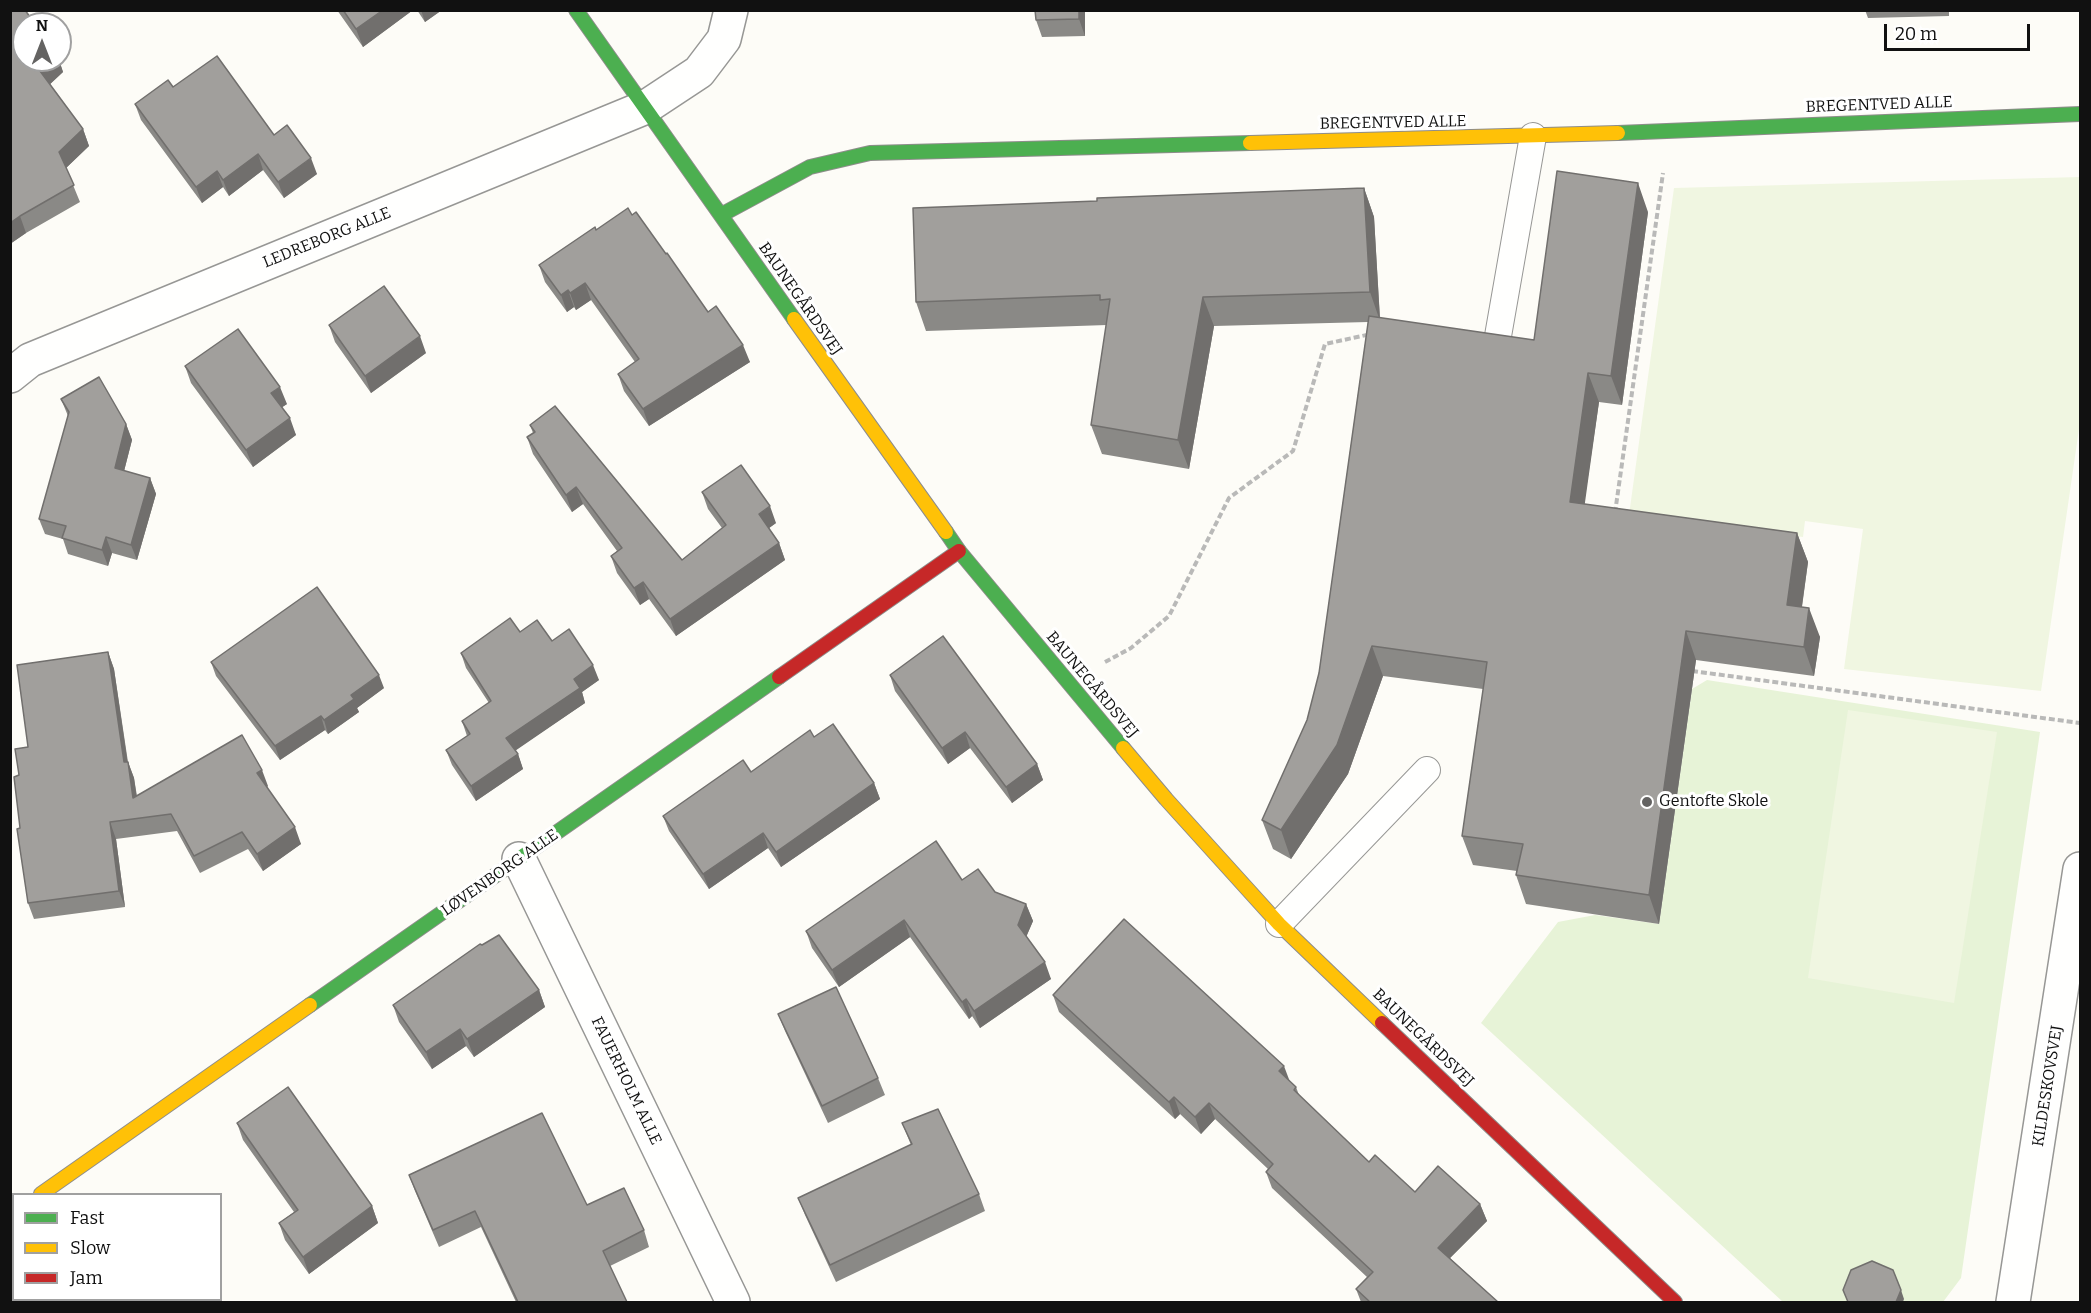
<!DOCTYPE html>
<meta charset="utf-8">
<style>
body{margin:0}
#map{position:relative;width:2091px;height:1313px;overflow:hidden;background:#fdfcf7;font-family:Bitter,serif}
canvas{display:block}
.frame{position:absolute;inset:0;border:12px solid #111;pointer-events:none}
.legend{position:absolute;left:12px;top:1193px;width:210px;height:108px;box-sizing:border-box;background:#fff;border:2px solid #a0a0a0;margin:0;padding:8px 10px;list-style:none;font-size:18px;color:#111}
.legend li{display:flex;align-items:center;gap:12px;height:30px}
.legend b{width:30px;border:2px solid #a0a0a0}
.north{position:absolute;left:12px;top:12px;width:60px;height:60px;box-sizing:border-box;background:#fff;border:2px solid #a0a0a0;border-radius:50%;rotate:0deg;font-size:16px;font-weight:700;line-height:24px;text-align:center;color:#111}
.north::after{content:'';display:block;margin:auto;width:21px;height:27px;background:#646362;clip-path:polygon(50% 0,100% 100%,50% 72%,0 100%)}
.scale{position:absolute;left:1884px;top:24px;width:146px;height:27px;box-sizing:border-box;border:3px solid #111;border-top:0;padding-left:8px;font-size:18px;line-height:21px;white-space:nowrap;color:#111;-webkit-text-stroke:4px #fff;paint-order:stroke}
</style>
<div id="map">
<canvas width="2091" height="1313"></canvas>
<div class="frame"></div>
<ul class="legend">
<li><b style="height:8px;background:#4caf50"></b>Fast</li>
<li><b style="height:8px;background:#ffc107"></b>Slow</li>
<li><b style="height:8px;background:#c62828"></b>Jam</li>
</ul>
<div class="north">N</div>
<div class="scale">20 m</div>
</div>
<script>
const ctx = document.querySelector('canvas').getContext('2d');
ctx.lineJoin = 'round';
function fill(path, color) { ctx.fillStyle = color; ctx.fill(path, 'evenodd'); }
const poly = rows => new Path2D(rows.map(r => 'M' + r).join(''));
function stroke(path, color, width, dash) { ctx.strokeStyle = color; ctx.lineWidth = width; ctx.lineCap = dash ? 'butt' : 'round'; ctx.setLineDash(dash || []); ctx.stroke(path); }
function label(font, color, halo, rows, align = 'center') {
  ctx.font = font + ' Bitter,serif'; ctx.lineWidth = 6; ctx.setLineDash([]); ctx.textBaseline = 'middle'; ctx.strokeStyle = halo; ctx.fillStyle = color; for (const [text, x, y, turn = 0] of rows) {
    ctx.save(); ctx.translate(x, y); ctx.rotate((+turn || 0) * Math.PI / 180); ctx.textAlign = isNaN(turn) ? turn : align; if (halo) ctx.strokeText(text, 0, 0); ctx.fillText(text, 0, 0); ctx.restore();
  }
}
const green = poly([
 [1707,680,2040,732,1961,1278,1943,1302,1783,1302,1481,1023,1558,922,1595,915,1659,924,1692,689]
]);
const pitch = poly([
 [2080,177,2080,422,2041,691,1844,669,1863,529,1805,521,1803,537,1629,515,1674,188],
 [1848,710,1997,732,1954,1003,1808,978]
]);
const path = poly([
 [1615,513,1663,173],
 [1105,662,1131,648,1169,616,1229,498,1293,451,1325,344,1371,334],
 [1692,671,2080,723]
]);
const lane = poly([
 [1498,336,1533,136],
 [1279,924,1427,770]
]);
const street = poly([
 [10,376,30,360,646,107,699,72,724,39,731,10],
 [519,859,733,1302],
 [10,1216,14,1214],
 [10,1241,14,1259],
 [20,1300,20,1302],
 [2013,1302,2080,869]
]);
const fast = poly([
 [576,10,794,319],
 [1618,133,2080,114],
 [721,215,810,167,870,153,1250,143],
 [946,532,959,551,1123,748],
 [310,1005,779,677]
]);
const slow = poly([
 [1250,143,1618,133],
 [794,319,946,532],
 [1123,748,1166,799,1279,924,1382,1023],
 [41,1194,310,1005]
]);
const jam = poly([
 [779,677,959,551],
 [1382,1023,1675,1302]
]);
const wall = poly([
 [10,10,24,60,59,60,63,72,50,84,83,129,89,146,66,168,80,202,26,233,10,244],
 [337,10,413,10,363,47],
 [417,10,442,10,425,22],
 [1085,10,1085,36,1042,37,1036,20],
 [1865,10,1987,10,1949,12,1949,16,1868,18],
 [173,87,274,135,317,174,284,198,263,170,229,196,223,187,202,203,141,120,135,104],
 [1364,188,1374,217,1380,318,1534,340,1648,212,1622,405,1599,402,1584,504,1797,533,1808,562,1802,607,1820,637,1814,676,1696,660,1659,924,1526,904,1516,875,1517,871,1473,865,1462,836,1483,689,1383,676,1348,774,1291,859,1273,849,1262,820,1307,720,1319,673,1368,322,1214,326,1189,469,1102,454,1091,425,1107,325,926,331,916,302,1097,201],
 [632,215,708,312,750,362,649,426,624,391,618,374,635,362,591,300,576,310,574,307,567,312,545,282,539,265,596,230],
 [329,325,426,353,371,393,335,342],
 [185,366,287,404,282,407,296,435,253,467,191,383],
 [61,399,126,424,132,440,124,471,150,478,156,494,137,560,112,553,108,566,68,554,63,539,45,534,39,519,68,416],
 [530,425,682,560,722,528,708,509,702,492,776,523,769,528,779,543,785,560,676,636,649,599,640,605,617,573,611,556,617,551,583,504,572,512,533,454,527,437,533,433],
 [552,641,599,680,582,692,585,703,515,750,518,754,523,769,476,801,452,765,446,750,467,736,462,721,489,703,466,668,461,653],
 [108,652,114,669,128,762,134,778,137,796,268,786,267,787,301,844,263,871,248,849,200,873,177,831,116,839,125,907,34,919,28,903,20,828,19,775,28,747],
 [211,662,384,688,357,708,359,712,328,734,325,730,280,760,216,676],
 [890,675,1037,764,1043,780,1012,803,970,748,948,764,895,691],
 [814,737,874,783,880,799,781,867,768,848,709,889,669,831,663,816,751,772],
 [962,880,1026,904,1033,921,1026,937,1051,979,980,1028,972,1016,969,1019,910,937,839,987,812,948,806,931],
 [539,990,545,1007,474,1057,466,1046,432,1069,399,1022,393,1005],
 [1053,995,1290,1082,1296,1087,1299,1095,1369,1162,1415,1192,1480,1204,1487,1221,1450,1258,1498,1302,1361,1302,1356,1289,1367,1277,1272,1188,1266,1172,1268,1169,1215,1119,1201,1134,1180,1114,1175,1119,1059,1012],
 [778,1014,878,1078,885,1095,828,1123,785,1031],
 [237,1123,372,1206,378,1223,309,1274,285,1240,279,1223,294,1212,243,1140],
 [902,1123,979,1194,985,1211,836,1282,805,1215,798,1198,911,1145],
 [409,1175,587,1205,644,1230,649,1247,610,1266,627,1302,516,1302,481,1227,439,1247,415,1191],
 [124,1299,169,1299,165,1302,127,1302]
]);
const shadedWall = poly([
 [383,10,413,10,363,47,356,29],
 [421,10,442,10,425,22],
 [1079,10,1085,10,1085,36,1079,19],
 [52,60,59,60,63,72,46,88,40,71],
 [83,129,89,146,65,169,59,152],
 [258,154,263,170,229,196,223,180],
 [311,158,317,174,284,198,278,182],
 [217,171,223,187,202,203,196,187],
 [1638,183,1648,212,1622,405,1611,376],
 [1364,188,1374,217,1380,321,1370,292],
 [20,216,26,233,10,244,10,223],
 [585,283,591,300,576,310,570,293],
 [568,290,574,307,567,312,561,295],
 [1203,297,1214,326,1189,469,1178,440],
 [420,336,426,353,371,393,365,376],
 [743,345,750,362,649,426,643,409],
 [1588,373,1599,402,1581,531,1570,502],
 [280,387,287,404,278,410,271,393],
 [290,418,296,435,253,467,246,450],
 [126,424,132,440,121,483,115,468],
 [150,478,156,494,137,560,131,545],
 [576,487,583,504,572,512,566,495],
 [770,506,776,523,765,531,759,514],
 [1797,533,1808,562,1798,634,1787,605],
 [106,537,112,553,108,566,102,550],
 [779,543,785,560,676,636,670,619],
 [643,582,649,599,640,605,634,588],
 [1809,608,1820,637,1814,676,1804,647],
 [1686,631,1696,660,1659,924,1649,895],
 [1372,646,1383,676,1348,774,1291,859,1281,830],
 [108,652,114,669,130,779,124,762],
 [593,665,599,680,582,692,585,703,512,753,506,738,574,679],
 [379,675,384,688,357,708,359,712,328,734,324,720,351,695],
 [321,716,325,730,280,760,275,746],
 [965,732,970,748,948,764,942,748],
 [518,754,523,769,476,801,471,786],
 [128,762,134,778,139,814,133,798],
 [1037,764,1043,780,1012,803,1006,787],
 [262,770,268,786,263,790,257,773],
 [874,783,880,799,781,867,776,852],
 [110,822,116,839,125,907,119,891],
 [295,827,301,844,263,871,257,854],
 [763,833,768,848,709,889,703,874],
 [1026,904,1033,921,1024,942,1018,925],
 [904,920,910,937,839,987,832,970],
 [1045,962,1051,979,980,1028,974,1011],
 [539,990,545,1007,474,1057,467,1039],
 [966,999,972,1016,969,1019,962,1002],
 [460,1029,466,1046,432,1069,426,1052],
 [1284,1066,1290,1082,1279,1071],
 [1174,1097,1180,1114,1175,1119,1169,1102],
 [1209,1103,1215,1119,1201,1134,1195,1117],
 [1480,1204,1487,1221,1444,1264,1438,1248],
 [372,1206,378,1223,309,1274,303,1257],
 [1901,1290,1904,1299,1903,1302,1896,1302],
 [128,1299,133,1299,134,1302,129,1302],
 [139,1299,169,1299,165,1302,138,1302,137,1301]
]);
const building = poly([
 [10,10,25,10,35,24,24,24,24,60,52,60,40,71,83,129,59,152,74,185,20,216,10,223,10,10],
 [343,10,383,10,356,29,343,10],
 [1035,10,1079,10,1079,19,1036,20,1035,10],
 [217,56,274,135,287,125,311,158,278,182,258,154,223,180,217,171,196,187,135,104,168,80,173,87,217,56],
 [1557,171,1638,183,1611,376,1588,373,1570,502,1797,533,1787,605,1809,608,1804,647,1686,631,1649,895,1516,875,1523,844,1462,836,1487,662,1372,646,1337,745,1281,830,1262,820,1307,720,1319,673,1369,316,1534,340,1557,171],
 [1364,188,1370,292,1203,297,1178,440,1091,425,1110,299,1100,300,1100,295,916,302,913,208,1097,201,1097,198,1364,188],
 [628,208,632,215,636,212,666,254,667,253,708,312,716,306,743,345,643,409,618,374,639,359,585,283,570,293,568,290,561,295,539,265,595,227,596,230,628,208],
 [384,286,420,336,365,376,329,325,384,286],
 [238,329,280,387,271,393,290,418,246,450,185,366,238,329],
 [99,377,126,424,115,468,150,478,131,545,106,537,102,550,62,538,66,526,39,519,69,412,61,399,99,377],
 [555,406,682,560,726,525,702,492,741,465,770,506,759,514,779,543,670,619,643,582,634,588,611,556,622,548,576,487,566,495,527,437,535,432,530,425,555,406],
 [317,587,379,675,351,695,354,699,324,720,321,716,275,746,211,662,317,587],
 [510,618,520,632,537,620,552,641,569,629,593,665,574,679,580,688,506,738,518,754,471,786,446,750,470,734,462,721,491,701,461,653,510,618],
 [943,636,1037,764,1006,787,965,732,942,748,890,675,943,636],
 [108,652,124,762,128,762,133,798,242,735,262,770,257,773,295,827,257,854,242,832,194,856,171,814,110,822,119,891,28,903,17,829,20,828,14,777,19,775,15,749,28,747,17,665,108,652],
 [833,724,874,783,776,852,763,833,703,874,663,816,743,760,751,772,810,730,814,737,833,724],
 [936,841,962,880,978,869,995,892,1026,904,1018,925,1045,962,974,1011,966,999,962,1002,904,920,832,970,806,931,936,841],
 [1124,919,1284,1066,1279,1071,1296,1087,1294,1090,1369,1162,1375,1155,1415,1192,1438,1166,1480,1204,1438,1248,1498,1302,1370,1302,1356,1289,1373,1272,1266,1172,1273,1164,1209,1103,1195,1117,1174,1097,1169,1102,1053,995,1124,919],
 [499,935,539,990,467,1039,460,1029,426,1052,393,1005,480,944,482,945,499,935],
 [836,987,878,1078,822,1106,778,1014,836,987],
 [288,1087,372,1206,303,1257,279,1223,298,1210,237,1123,288,1087],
 [938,1109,979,1194,830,1265,798,1198,912,1144,902,1123,938,1109],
 [542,1113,587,1205,624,1188,644,1230,603,1251,627,1302,518,1302,475,1211,433,1230,409,1175,542,1113],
 [1872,1261,1893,1270,1901,1290,1896,1302,1848,1302,1843,1290,1851,1270,1872,1261]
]);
const markers = [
 [1647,802,6,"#646362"]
];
const streetNames = [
 ["BREGENTVED ALLE",1879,105,-2],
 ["BREGENTVED ALLE",1393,123,-1],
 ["LEDREBORG ALLE",327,238,-22],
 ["BAUNEGÅRDSVEJ",800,299,55],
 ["BAUNEGÅRDSVEJ",1092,685,50],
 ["LØVENBORG ALLE",500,873,-35],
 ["BAUNEGÅRDSVEJ",1423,1038,44],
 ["FAUERHOLM ALLE",626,1081,64],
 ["KILDESKOVSVEJ",2048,1086,-81]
];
const poiNames = [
 ["Gentofte Skole",1659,802]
];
fill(green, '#e7f3d7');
fill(pitch, '#f0f6e1');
stroke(lane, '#979795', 28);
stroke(street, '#979795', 36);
stroke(fast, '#8e8d8b', 16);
stroke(slow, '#8e8d8b', 16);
stroke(jam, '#8e8d8b', 16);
stroke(path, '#b9b9b8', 4, [6, 3]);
stroke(lane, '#fffffe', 26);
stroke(street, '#fffffe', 33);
stroke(fast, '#4caf50', 14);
stroke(slow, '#ffc107', 14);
stroke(jam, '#c62828', 14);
fill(wall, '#8a8986');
fill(shadedWall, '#716f6d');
fill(building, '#a19f9c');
stroke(building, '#716f6d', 1.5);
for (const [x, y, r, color] of markers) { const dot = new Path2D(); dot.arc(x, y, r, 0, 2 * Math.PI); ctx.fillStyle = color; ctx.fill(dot); stroke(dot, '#fff', 2); }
label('16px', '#111', '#fff', streetNames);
label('16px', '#111', '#fff', poiNames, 'left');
</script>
